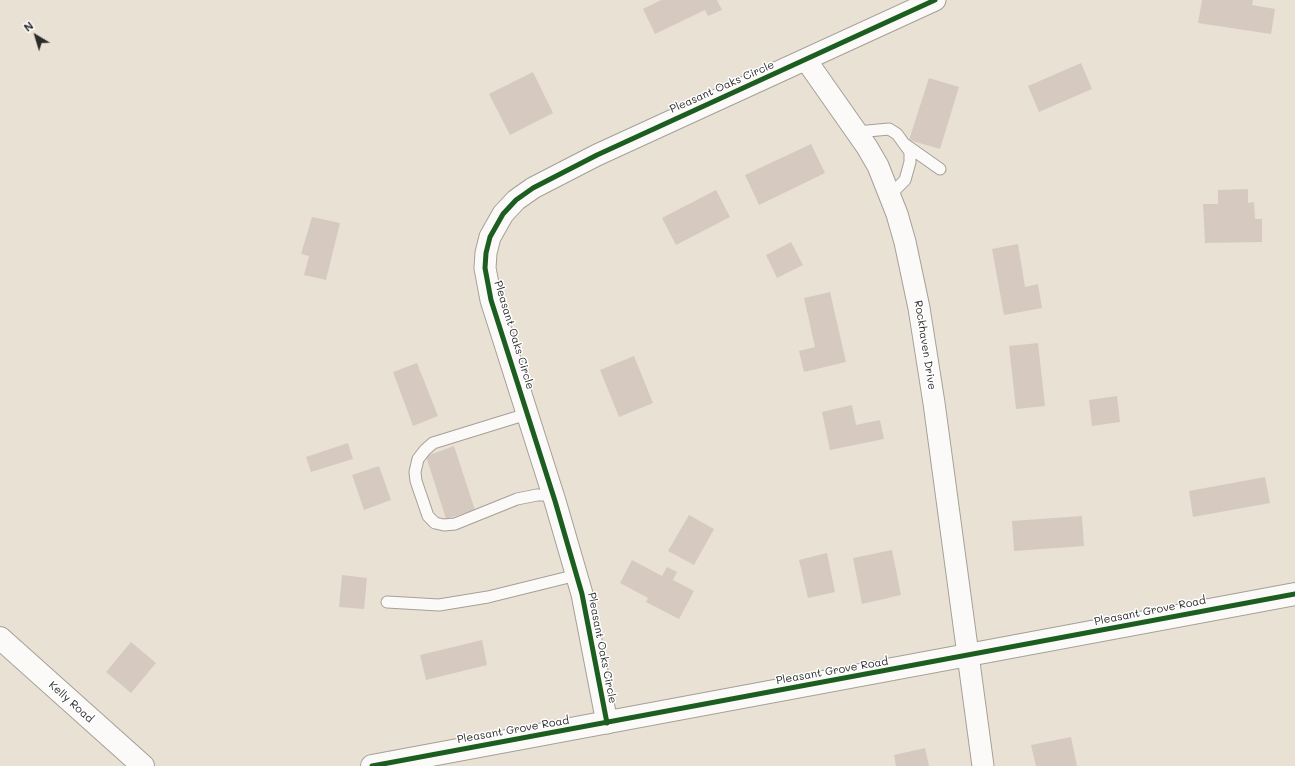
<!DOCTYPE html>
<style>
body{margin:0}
#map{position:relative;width:1295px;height:766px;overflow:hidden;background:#e9e1d3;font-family:Mali,sans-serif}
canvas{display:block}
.north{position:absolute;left:16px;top:16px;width:40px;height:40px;-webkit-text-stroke:3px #fff;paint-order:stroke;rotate:322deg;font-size:11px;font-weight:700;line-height:16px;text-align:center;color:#2b2b2b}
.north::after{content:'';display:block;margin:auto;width:14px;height:18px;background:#2b2b2b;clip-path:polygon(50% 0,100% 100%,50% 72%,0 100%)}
</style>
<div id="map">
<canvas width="1295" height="766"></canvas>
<div class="north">N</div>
</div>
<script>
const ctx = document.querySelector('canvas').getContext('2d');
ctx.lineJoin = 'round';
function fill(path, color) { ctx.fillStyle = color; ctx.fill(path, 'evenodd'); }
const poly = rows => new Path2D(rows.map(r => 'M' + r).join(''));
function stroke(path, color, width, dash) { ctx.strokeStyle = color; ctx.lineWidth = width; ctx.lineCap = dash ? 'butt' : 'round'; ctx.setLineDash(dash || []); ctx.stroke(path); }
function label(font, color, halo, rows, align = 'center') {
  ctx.font = font + ' Mali,sans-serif'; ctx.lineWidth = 3; ctx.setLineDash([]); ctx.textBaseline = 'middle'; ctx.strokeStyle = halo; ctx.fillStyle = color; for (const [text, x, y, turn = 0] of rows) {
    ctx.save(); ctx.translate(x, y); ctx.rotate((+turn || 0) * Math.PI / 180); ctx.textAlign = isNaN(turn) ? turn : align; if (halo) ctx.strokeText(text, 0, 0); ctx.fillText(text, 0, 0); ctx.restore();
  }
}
const building = poly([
 [661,0,717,0,722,10,708,16,705,10,655,34,643,9],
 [1202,0,1253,0,1252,5,1275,9,1271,34,1198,23],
 [1081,63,1092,89,1039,112,1028,86],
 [533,72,553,113,510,135,489,94],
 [929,78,959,87,940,149,909,140],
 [811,144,825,173,759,205,745,175],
 [1248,189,1248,203,1254,202,1255,219,1262,219,1262,242,1205,243,1203,204,1218,204,1218,190],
 [716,190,730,217,676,245,662,218],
 [312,217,340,223,326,280,304,275,309,256,301,254],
 [791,242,803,265,777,278,766,255],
 [1018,244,1025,287,1038,284,1042,308,1004,315,992,249],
 [830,292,846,362,804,372,799,351,815,347,804,298],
 [1038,343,1045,406,1016,409,1009,346],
 [634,356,653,403,619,417,600,370],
 [417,363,438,416,413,426,393,372],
 [1117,396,1120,422,1092,426,1089,400],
 [852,405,856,425,880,420,884,439,830,450,822,412],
 [348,443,353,459,311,472,306,457],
 [454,446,475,510,446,519,426,456],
 [379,466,391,500,364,510,352,475],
 [1265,477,1270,503,1193,517,1189,491],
 [689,515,714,529,694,565,668,551],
 [1082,516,1084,546,1014,551,1012,521],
 [892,550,901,595,862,604,853,558],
 [827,553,835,592,808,598,799,560],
 [632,560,662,576,667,567,677,572,673,580,694,591,679,619,646,602,648,598,620,583],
 [342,575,367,578,364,609,339,607],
 [482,640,487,665,426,680,420,655],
 [131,642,156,663,131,693,106,672],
 [1071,737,1077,766,1036,766,1031,745],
 [925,748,929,766,896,766,894,755]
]);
const lane = poly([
 [857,132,889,129,897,134,910,152,910,162,905,180,890,195],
 [906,145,940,169],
 [527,414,433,443,425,450,418,459,415,472,416,481,428,516,435,523,444,525,455,524,517,499,537,495,553,495],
 [387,602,439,605,488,597,577,575]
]);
const street = poly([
 [806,60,867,147,878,166,897,214,905,242,919,308,934,403,983,766],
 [607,723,582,594,555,501,491,300,485,268,486,253,490,237,503,214,516,200,533,188,597,155,935,0]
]);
const secondary = poly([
 [0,638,143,766],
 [372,766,1295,594]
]);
const cycleway = poly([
 [607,723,582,594,555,501,491,300,485,268,486,253,490,237,503,214,516,200,533,188,597,155,935,0],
 [372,766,1295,594]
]);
const streetNames = [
 ["Pleasant Oaks Circle",722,87,-24],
 ["Pleasant Oaks Circle",514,335,73],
 ["Rockhaven Drive",925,345,81],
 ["Pleasant Grove Road",1150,611,-11],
 ["Pleasant Oaks Circle",602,648,79],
 ["Pleasant Grove Road",832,671,-10],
 ["Kelly Road",71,702,42],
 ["Pleasant Grove Road",513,730,-10]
];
fill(building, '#d6cac0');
stroke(lane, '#a4a098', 13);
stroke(street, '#a4a098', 23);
stroke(secondary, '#a4a098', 24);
stroke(lane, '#fcfaf8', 11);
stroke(street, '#fcfaf8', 21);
stroke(secondary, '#fcfaf8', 22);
stroke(cycleway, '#1b5e20', 5);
label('11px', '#2b2b2b', '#fff', streetNames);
</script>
